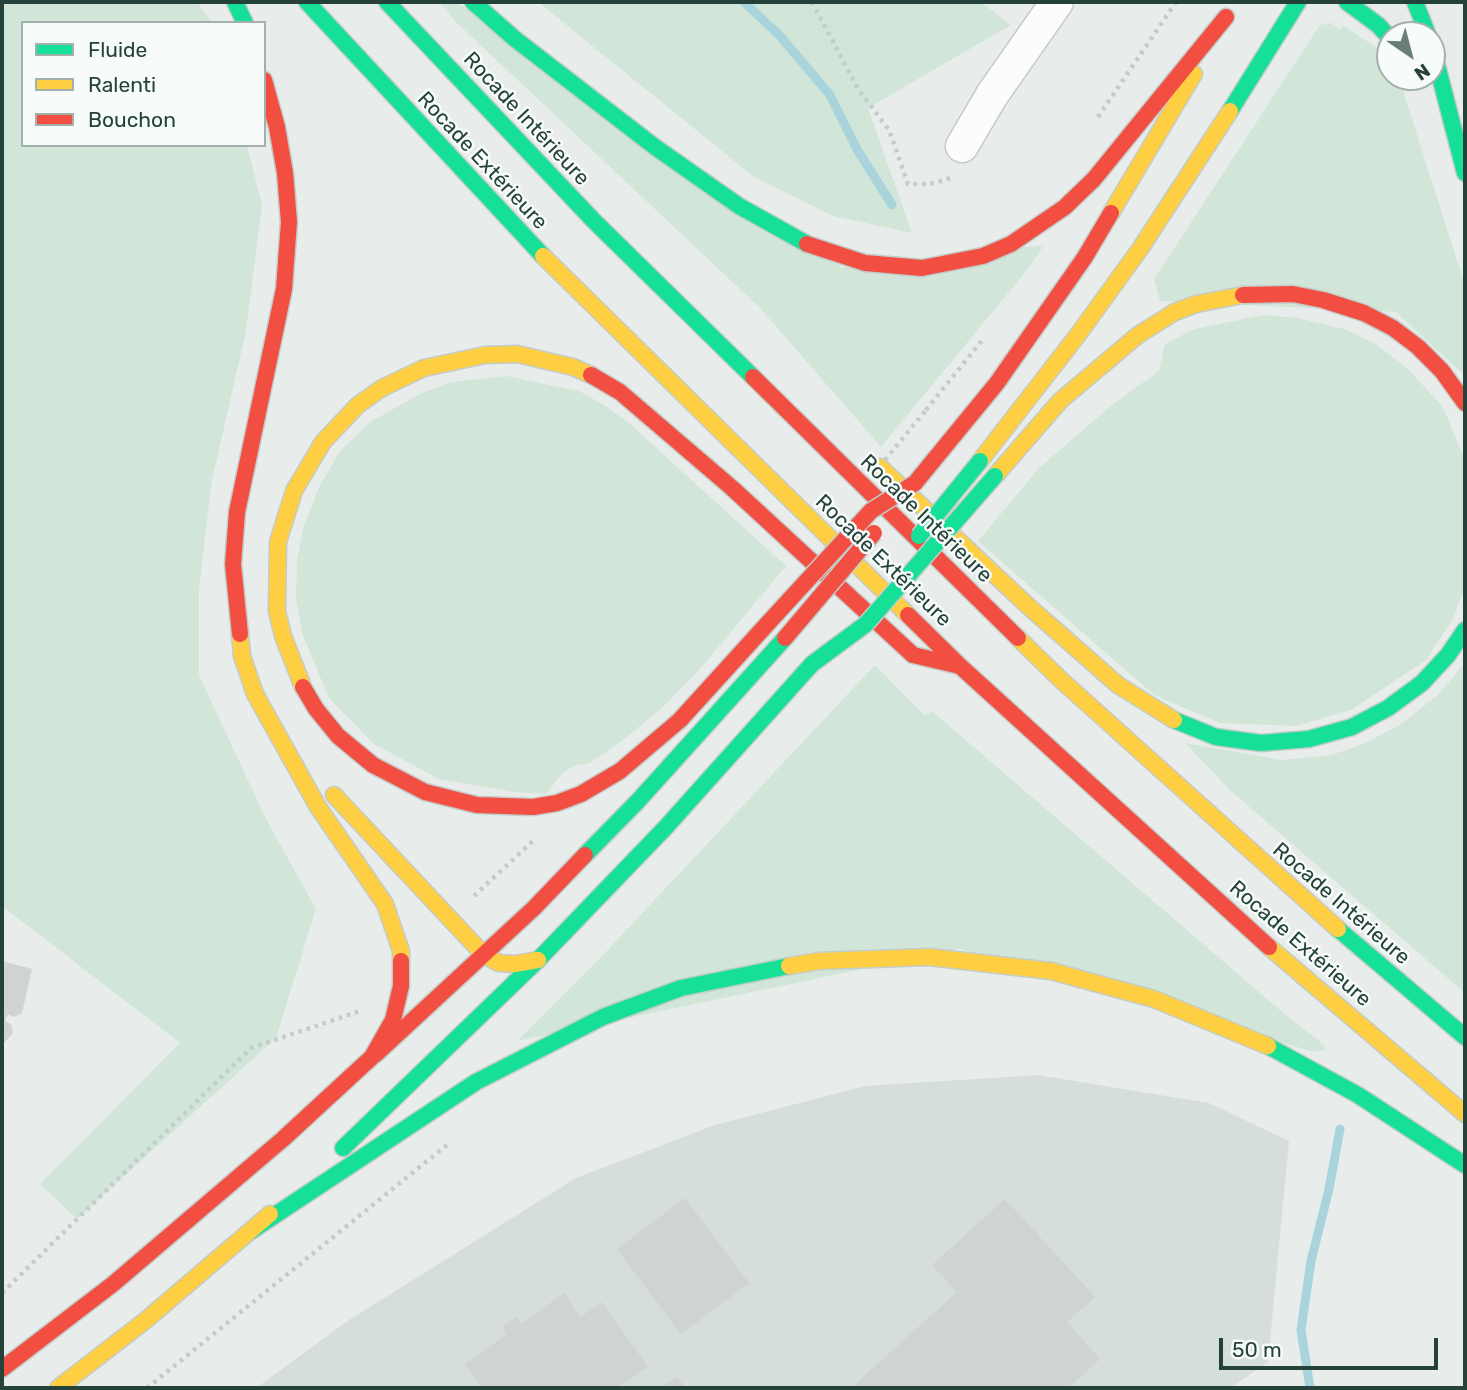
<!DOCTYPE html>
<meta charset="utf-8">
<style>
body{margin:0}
#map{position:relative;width:1467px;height:1390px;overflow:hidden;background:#e8edeb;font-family:Rubik,sans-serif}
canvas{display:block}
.frame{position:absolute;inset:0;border:4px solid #24423a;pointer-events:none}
.legend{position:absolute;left:21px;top:21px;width:245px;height:126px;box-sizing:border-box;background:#f7fbf9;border:2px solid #a3b1ad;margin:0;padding:9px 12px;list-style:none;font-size:21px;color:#24423a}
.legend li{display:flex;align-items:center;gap:14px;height:35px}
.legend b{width:35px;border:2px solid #a3b1ad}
.north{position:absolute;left:1376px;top:21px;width:70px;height:70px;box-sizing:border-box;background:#f7fbf9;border:2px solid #a3b1ad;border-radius:50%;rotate:145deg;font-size:19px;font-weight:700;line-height:28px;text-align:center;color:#24423a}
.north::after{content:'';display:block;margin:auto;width:24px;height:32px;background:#697e78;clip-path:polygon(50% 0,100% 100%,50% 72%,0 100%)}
.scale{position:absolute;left:1219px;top:1338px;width:219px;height:32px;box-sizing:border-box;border:4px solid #24423a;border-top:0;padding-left:9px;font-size:21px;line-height:24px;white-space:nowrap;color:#24423a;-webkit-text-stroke:5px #f7fbf9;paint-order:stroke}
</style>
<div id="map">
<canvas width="1467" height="1390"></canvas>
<div class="frame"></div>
<ul class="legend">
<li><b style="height:9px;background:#16e098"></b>Fluide</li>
<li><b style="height:9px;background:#ffcf43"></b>Ralenti</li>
<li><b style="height:9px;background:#f24e42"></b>Bouchon</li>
</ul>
<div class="north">N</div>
<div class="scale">50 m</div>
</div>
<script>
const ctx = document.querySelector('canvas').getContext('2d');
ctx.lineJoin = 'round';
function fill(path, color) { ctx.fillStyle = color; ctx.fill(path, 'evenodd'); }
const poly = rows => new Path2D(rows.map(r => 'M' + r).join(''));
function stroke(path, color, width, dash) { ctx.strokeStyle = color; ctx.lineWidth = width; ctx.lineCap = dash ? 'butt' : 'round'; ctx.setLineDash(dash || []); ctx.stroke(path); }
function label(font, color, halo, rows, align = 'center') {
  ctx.font = font + ' Rubik,sans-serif'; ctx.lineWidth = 5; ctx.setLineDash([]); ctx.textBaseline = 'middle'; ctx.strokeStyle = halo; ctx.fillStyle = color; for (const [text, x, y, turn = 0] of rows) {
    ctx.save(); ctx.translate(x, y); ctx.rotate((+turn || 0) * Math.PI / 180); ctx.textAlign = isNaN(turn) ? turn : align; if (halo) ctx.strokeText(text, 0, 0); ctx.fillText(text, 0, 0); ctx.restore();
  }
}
const built = poly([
 [1038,1075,1209,1103,1289,1141,1268,1362,1230,1388,256,1388,349,1320,576,1178,715,1125,865,1086]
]);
const green = poly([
 [2,2,197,2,212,23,23,23,23,145,247,145,262,205,246,331,211,485,199,590,199,675,266,819,316,909,276,1038,77,1219,40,1184,180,1043,2,906],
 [439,2,457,2,842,268,1044,245,1028,269,881,447,759,307,456,22],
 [538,2,981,2,1011,25,868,108,912,233,833,216,754,177],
 [1332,23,1340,30,1342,25,1379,49,1390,65,1390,77,1399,78,1465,286,1465,376,1396,312,1160,301,1154,279,1320,25],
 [1263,315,1298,318,1344,329,1376,344,1407,368,1443,407,1465,461,1465,587,1453,619,1426,660,1351,710,1296,726,1220,723,1154,695,978,541,1039,468,1112,405,1159,371,1165,344,1194,329],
 [507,376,579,391,604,405,630,424,786,566,700,669,662,708,624,739,590,763,573,766,561,775,546,794,513,792,439,779,374,744,329,698,303,636,296,599,297,559,304,526,319,487,341,450,370,422,422,393,451,382],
 [1465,663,1465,993,1232,792,1185,743,1281,760,1331,755,1361,745,1398,726,1437,696],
 [875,665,924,715,932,711,1281,1011,1324,1045,1325,1050,1314,1052,959,949,517,1041,602,956]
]);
const stream = poly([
 [744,2,780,36,830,95,858,151,892,205],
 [1310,1388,1301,1330,1311,1261,1329,1189,1340,1129]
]);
const building = poly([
 [2,961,32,969,22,1013,14,1017,8,1014,5,1021,11,1024,13,1033,2,1045],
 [685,1198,749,1283,681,1334,617,1249],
 [1005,1199,1095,1297,1067,1322,1100,1359,1068,1388,851,1388,957,1292,932,1265],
 [564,1293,580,1317,602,1302,648,1367,617,1388,482,1388,465,1364,507,1334,502,1327,516,1317,521,1324],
 [677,1377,686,1388,667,1388,665,1385]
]);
const path = poly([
 [812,2,858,89,889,130,908,184,930,184,951,178,952,174],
 [1098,117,1176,2],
 [926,410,984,338],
 [474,896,534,840],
 [2,1293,251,1048,360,1011],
 [147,1388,448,1144]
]);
const street = poly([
 [962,146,992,95,1057,2]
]);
const fast = poly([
 [235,2,245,23],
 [307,2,543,256],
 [387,2,594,221,753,377],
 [473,2,515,39,655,147,739,206,807,244],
 [1347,2,1378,25,1390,38],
 [1415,2,1428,35],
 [1432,46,1465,173],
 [1230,111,1298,2],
 [1174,720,1216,737,1261,743,1309,739,1352,727,1388,708,1422,683,1448,655,1465,630],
 [585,855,638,801,785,638],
 [1338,929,1465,1037],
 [538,960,666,827,812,664],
 [1268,1046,1358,1095,1465,1165],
 [343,1148,538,960],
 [251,1231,476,1082,603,1017,681,988,789,966]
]);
const slow = poly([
 [1111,213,1194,74],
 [543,256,908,615],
 [980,461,1077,336,1140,249,1230,111],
 [880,467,1028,606,1118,685,1174,720],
 [995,476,1060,401,1138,335,1175,312,1196,304,1243,295],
 [240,634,242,656,255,694,318,807,385,904,401,951,401,961],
 [1018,638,1060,679,1338,929],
 [303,687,283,636,277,611,278,542,294,491,323,442,358,405,382,388,424,368,485,355,517,354,573,367,591,375],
 [334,795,484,955,499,963,515,964,538,960],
 [1269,947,1465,1114],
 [789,966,819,961,929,957,1051,971,1154,999,1268,1046],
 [58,1388,146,1320,270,1214]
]);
const jam = poly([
 [807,244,865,263,922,268,983,256,1011,244,1065,207,1094,179,1226,17],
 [1243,295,1293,294,1323,300,1364,313,1393,328,1418,347,1442,371,1465,403],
 [591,375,620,392,732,488,913,655,960,666],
 [753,377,1018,638],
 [915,483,997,383,1085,257,1111,213],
 [908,615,960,666,1269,947],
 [240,634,233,564,237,512,284,289,289,222,285,173,277,127,264,80],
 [303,687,316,709,338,736,373,765,425,792,477,805,533,807,557,803,581,794,620,771,680,720,769,622],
 [375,1055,534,908,585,855],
 [2,1369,113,1284,283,1139,372,1057,393,1020,401,986,401,961]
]);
const pathBridge = poly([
 [885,460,926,410]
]);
const fastBridge = poly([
 [919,536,980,461],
 [812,664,866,624,995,476]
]);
const jamBridge = poly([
 [769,622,871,511,915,483],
 [785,638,874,533]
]);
const streetNames = [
 ["Rocade Intérieure",526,119,47],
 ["Rocade Extérieure",482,161,47],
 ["Rocade Intérieure",926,519,44],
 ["Rocade Extérieure",883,561,44],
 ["Rocade Intérieure",1341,904,41],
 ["Rocade Extérieure",1300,944,41]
];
fill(built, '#d6dedb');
fill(green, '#d1e6d8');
stroke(stream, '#a9d4db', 9);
fill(building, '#cfd4d2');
stroke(street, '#c5cac8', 35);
stroke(fast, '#c3ccc9', 19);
stroke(slow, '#c3ccc9', 19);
stroke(jam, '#c3ccc9', 19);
stroke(path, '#c3ccca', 4.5, [3.5, 5]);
stroke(street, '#fcfcfc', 32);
stroke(fast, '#16e098', 16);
stroke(slow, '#ffcf43', 16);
stroke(jam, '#f24e42', 16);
stroke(fastBridge, '#c3ccc9', 19, []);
stroke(jamBridge, '#c3ccc9', 19, []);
stroke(pathBridge, '#c3ccca', 4.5, [3.5, 5]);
stroke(fastBridge, '#16e098', 16);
stroke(jamBridge, '#f24e42', 16);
label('21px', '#24423a', '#f7fbf9', streetNames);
</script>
